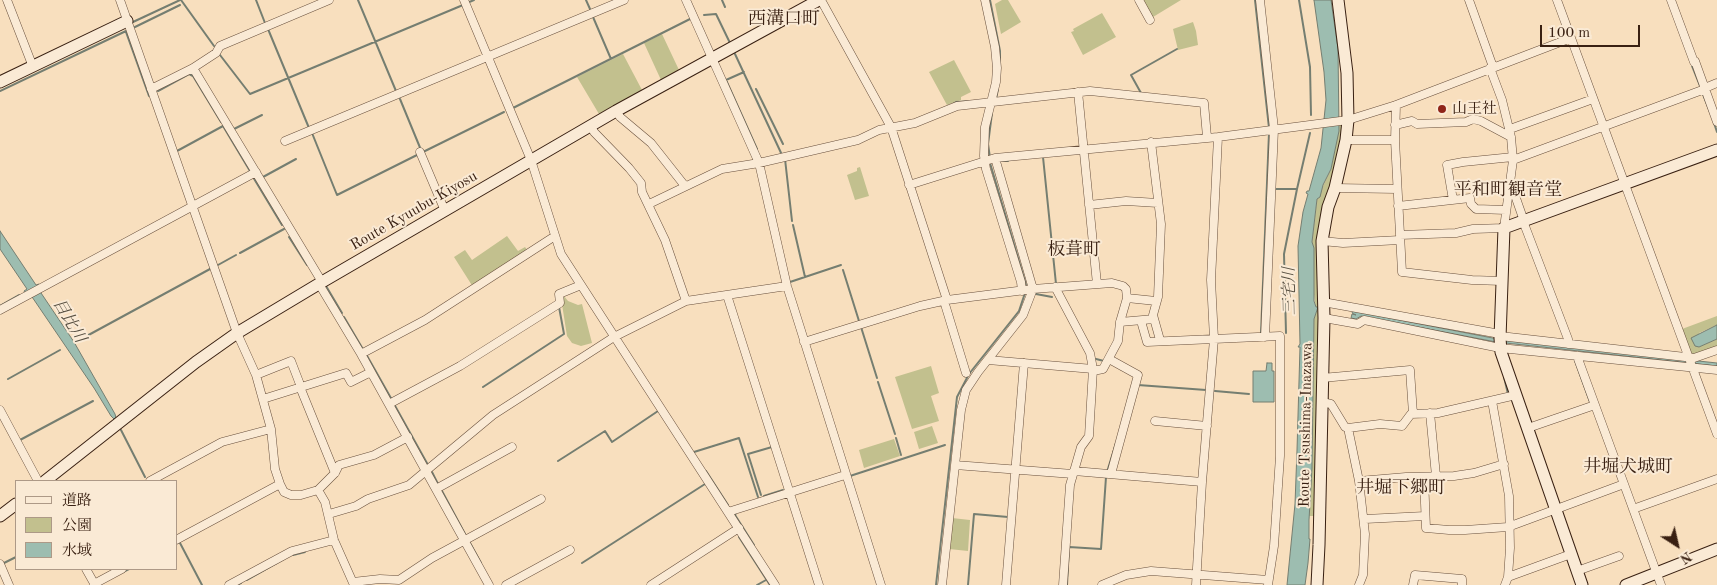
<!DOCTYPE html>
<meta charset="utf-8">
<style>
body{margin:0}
#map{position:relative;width:1717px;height:585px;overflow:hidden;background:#f8dfbe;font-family:"Old Standard TT","Noto Serif JP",serif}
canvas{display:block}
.legend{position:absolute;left:15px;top:480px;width:162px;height:90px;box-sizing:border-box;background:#faead5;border:1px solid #ad9987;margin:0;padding:6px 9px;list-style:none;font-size:15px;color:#392012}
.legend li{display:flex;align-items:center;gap:10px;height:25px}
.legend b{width:25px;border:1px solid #ad9987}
.north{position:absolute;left:1652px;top:520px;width:50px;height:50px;-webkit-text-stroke:4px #faead5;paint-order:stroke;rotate:145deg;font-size:14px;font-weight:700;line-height:20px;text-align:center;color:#392012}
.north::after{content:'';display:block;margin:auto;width:18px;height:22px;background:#392012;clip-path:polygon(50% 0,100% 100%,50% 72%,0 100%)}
.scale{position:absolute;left:1540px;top:25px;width:100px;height:22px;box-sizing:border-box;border:2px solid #392012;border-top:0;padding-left:6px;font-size:15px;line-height:18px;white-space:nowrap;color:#392012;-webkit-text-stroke:4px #faead5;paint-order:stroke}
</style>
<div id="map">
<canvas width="1717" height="585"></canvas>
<ul class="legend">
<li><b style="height:6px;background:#faead5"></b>道路</li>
<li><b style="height:14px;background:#c2c08e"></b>公園</li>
<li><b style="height:14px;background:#9dbdb0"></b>水域</li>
</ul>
<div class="north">N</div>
<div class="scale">100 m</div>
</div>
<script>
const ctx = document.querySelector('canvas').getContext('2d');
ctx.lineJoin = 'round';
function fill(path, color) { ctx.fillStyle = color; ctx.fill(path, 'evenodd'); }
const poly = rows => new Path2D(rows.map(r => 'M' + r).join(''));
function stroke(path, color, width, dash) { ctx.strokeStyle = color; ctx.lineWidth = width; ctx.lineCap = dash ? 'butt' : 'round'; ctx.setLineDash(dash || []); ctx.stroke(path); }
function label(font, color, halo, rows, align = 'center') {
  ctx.font = font + ' "Old Standard TT","Noto Serif JP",serif'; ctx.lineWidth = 4; ctx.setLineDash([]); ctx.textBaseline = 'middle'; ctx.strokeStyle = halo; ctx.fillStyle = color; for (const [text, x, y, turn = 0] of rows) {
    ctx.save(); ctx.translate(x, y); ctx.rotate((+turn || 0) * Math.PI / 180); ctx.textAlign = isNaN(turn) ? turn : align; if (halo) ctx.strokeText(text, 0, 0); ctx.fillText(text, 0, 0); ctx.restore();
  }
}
const green = poly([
 [1002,0,1008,0,1021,22,1001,34,995,4],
 [1142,0,1181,0,1153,17,1150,16],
 [1102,13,1116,37,1083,55,1071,32,1074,31,1073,29],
 [1193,22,1196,31,1198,45,1178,50,1173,29],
 [662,34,679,70,661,80,644,43],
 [623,54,642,90,599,114,577,77],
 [954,60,971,92,961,97,961,100,947,105,929,72],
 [1339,123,1344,124,1332,187,1319,321,1315,486,1314,516,1309,516,1312,468,1314,319,1316,309,1313,287,1312,242,1317,199,1331,169],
 [860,167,869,196,855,200,847,175,857,171,857,168],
 [507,236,518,251,525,247,528,251,473,287,454,257,465,250,472,260],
 [564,296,568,301,578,305,582,304,592,343,581,346,572,343,567,336,561,298],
 [1717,316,1717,325,1699,333,1699,347,1717,339,1717,347,1695,356,1690,353,1682,329],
 [931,366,939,393,931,396,939,421,912,429,895,377],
 [932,426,938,443,919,449,914,432],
 [894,439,900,456,864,468,859,450],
 [952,518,970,520,968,551,949,549]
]);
const water = poly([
 [1314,0,1331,0,1338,49,1339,131,1331,169,1323,185,1320,197,1317,199,1312,242,1314,248,1314,301,1316,307,1318,307,1314,319,1312,468,1309,520,1309,539,1310,539,1308,563,1305,585,1287,585,1295,504,1297,450,1300,347,1298,347,1300,344,1298,246,1303,212,1308,194,1306,193,1307,191,1309,191,1321,148,1326,100,1324,72,1314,0],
 [0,231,36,285,39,284,40,285,37,287,74,342,115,414,116,418,114,419,111,416,94,388,28,291,25,293,24,291,27,289,0,249,0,231],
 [1353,311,1503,340,1717,363,1717,366,1496,342,1361,316,1356,319,1351,318,1352,314,1356,315,1352,313,1353,311],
 [1717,325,1717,339,1699,347,1695,346,1691,338,1717,325],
 [1267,363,1272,363,1272,371,1274,371,1274,402,1253,402,1253,371,1266,371,1267,363]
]);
const stream = poly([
 [181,0,214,46],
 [256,0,265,23],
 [358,0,396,91],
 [586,0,590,9],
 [722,0,725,7],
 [990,0,1000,51,1000,67],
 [1255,0,1269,128],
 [1299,0,1310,67,1311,115],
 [467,3,474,0],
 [704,15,716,14,730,43],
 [593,17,611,59],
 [133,22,180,0],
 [135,27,180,5],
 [268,29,309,128],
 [126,32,149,96],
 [735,54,782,155],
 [220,55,250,94,463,5],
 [1692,66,1700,86],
 [744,72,726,80,757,149],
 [756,89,783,144],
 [0,91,126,31],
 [158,91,189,74,193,76,221,122],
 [1702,92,1710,112],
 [1141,93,1131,75,1177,49],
 [400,99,421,150],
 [996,99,998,89],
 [953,104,956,102,973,101],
 [513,108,690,19],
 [1714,123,1717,132],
 [234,129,262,115],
 [312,133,337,195,419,154],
 [177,151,223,126,250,171],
 [423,152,504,112],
 [1043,157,1056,284],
 [990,158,988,144,992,113],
 [785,159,792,221],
 [999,161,1008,161],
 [990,163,1026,285,1026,288],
 [253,177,282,225],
 [263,177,296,159],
 [1275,189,1297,189,1310,133],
 [289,237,307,265],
 [240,253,284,229],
 [218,265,236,255],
 [843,270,859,321],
 [805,277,841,265],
 [790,282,805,277,793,225],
 [326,286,342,313],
 [1036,294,1052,297],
 [0,306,19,295],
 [344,317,364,351],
 [861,327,877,378],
 [1261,333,1269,133],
 [1286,333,1284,254,1297,189],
 [83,338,210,269],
 [366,354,392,400],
 [1574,358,1590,402],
 [1096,359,1104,361],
 [1504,377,1508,394],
 [8,379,60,350],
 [878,382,895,434],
 [1138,385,1206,390],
 [483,387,564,334,559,307],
 [1215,391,1249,394],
 [394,404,428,465],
 [121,430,145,477],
 [896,438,901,455],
 [20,440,93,401],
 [694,452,739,438,758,497],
 [558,461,605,431,612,442,658,411],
 [706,471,728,505],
 [432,472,438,484],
 [1107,472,1116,443],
 [850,476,945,445],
 [442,491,465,534],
 [761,495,748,454,772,447],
 [764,496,783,490],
 [736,513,735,515,754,545],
 [739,537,770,585],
 [180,543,202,585],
 [470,543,481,563],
 [293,555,305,552],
 [4,563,16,557],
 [582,563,705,484],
 [123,572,129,569],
 [247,580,284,559],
 [237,585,241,583],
 [757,585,766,580],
 [936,585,957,397,969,374,1019,311,1025,293],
 [968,585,974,514,1008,517],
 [1067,585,1069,547,1101,549,1106,477]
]);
const street = poly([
 [7,0,33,67],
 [120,0,237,333,256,375,271,429,275,469,280,484,284,492,291,495,301,495,318,490,325,502,334,540,354,585],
 [464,0,531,160,561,254,775,585],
 [686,0,759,163,787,286,881,585],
 [821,0,891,127,947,300],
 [985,0,995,47,997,68,996,82,985,127,984,156,986,169,1021,282,1022,291],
 [1139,0,1150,20],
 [1260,0,1274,129,1265,337],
 [1469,0,1493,67],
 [1557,0,1717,434],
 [1671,0,1694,62],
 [1695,61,1717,122],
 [193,68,322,282],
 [1705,88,1717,83],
 [151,89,193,68,216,53,220,46,329,0],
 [1078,92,1097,284],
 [1396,105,1395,140,1402,272,1472,280,1502,281],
 [616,111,620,117,651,143,685,186],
 [1395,125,1412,121,1417,124,1466,122,1473,119,1481,121,1511,137],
 [591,126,594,132,629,168,641,183,642,192,665,240,686,301],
 [1510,129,1593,99],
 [1346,140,1395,140],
 [285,141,624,0],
 [1151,142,1161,224,1158,297,1153,315,1160,340],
 [420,152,445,211],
 [1513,160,1705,89],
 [1511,184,1524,221],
 [909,185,995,158,1218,137,1348,120,1396,105,1571,38],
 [1335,188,1397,189],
 [1453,200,1447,165,1463,162,1513,157],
 [649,204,722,169,759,163,858,140,879,130,915,123,957,106,1090,91,1204,103,1207,137],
 [1089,205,1126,201,1158,203],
 [1398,206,1470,198,1471,204,1476,209,1506,210],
 [1523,221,1568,339,1568,344],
 [1400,235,1456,233,1473,229,1504,228,1513,160,1511,137,1502,100,1490,68],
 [1322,241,1343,243,1400,240],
 [319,284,361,354,489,585],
 [1055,287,1090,353,1093,369,1089,436,1081,447,1070,485,1063,585],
 [727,295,819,585],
 [944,301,966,373],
 [1323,302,1500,334],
 [0,310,256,172],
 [1324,318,1358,324,1364,320,1500,348,1717,370],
 [1141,321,1147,342,1280,336,1280,456,1274,546,1268,585],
 [1120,322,1154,319],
 [1500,336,1694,358,1717,350],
 [804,342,920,306,947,300,1033,289,1112,283,1123,286,1126,289,1127,298,1156,301],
 [361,354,425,320,555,236],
 [1577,356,1661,585],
 [1109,359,1138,375,1111,474],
 [988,360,1093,369],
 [1093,371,1103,369,1118,341,1120,322,1127,298],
 [256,375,291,361,301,387],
 [1322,378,1410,370,1413,414],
 [300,387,335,473],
 [263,399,346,373,351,382,371,372],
 [1492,401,1509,496,1510,548,1508,577,1505,585],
 [1322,402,1331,404,1345,427,1348,428,1359,481,1365,534,1363,575,1359,585],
 [389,404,460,366,560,303,559,294,581,285],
 [0,410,38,481],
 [1430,413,1436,476],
 [1155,421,1207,426],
 [1348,428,1380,424,1402,426,1411,414,1438,413,1516,395],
 [1528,428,1595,405],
 [955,465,1073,474],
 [1074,471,1202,482],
 [1424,477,1426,528,1449,530,1465,530,1508,527,1624,484],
 [150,481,222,442,271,429],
 [1359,481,1406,477,1454,476,1474,473,1504,464],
 [436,489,512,447],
 [318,490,335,473,339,465,374,455,408,437],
 [1633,509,1717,479],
 [728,512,845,475],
 [329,514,356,506,368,499,409,485,493,415,614,337,686,301,787,286],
 [1365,519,1425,516],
 [176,540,280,484],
 [0,564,9,585],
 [86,569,95,585],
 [1577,571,1619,556],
 [1508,577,1571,554],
 [353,582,380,579,399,580,432,558,541,499],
 [94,584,122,569],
 [229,585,292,551,334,540],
 [506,585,570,550],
 [651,585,739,528],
 [942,585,961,410,966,390,978,372,1023,315,1033,289,995,158],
 [1006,585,1024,363],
 [1102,585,1126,575,1151,571,1268,580],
 [1196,585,1202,482,1214,339,1211,280,1218,137],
 [1413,585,1415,575,1462,579,1462,585]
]);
const secondary = poly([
 [0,82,127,21],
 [45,481,196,362,237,333,322,282,616,111,819,0],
 [0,516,16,504],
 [1317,585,1319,545,1324,318,1322,241,1328,207,1335,188,1346,140,1348,120,1347,73,1338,0],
 [1582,585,1501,352,1500,338,1504,228,1717,150],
 [1626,585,1717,549]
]);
const markers = [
 [1442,109,5,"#8f2418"]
];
const poiNames = [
 ["山王社",1452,109]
];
const streetNames = [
 ["Route Kyuubu-Kiyosu",414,211,-30],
 ["Route Tsushima-Inazawa",1306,425,-89]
];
const waterNames = [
 ["三宅川",1290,291,-91],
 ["目比川",69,321,59]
];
const quarterNames = [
 ["西溝口町",784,19],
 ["平和町観音堂",1508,190],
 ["板葺町",1074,250],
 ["井堀犬城町",1628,467],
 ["井堀下郷町",1401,488]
];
fill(green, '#c2c08e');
fill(water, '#9dbdb0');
stroke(water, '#757e71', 1);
stroke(stream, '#757e71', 2);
stroke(street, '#69503d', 9);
stroke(secondary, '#392012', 13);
stroke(street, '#faead5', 8);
stroke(secondary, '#faead5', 11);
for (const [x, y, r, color] of markers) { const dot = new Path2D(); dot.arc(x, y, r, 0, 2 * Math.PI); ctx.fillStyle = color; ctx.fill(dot); stroke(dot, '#faead5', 2); }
label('15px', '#392012', '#faead5', poiNames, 'left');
label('15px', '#392012', '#faead5', streetNames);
label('italic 16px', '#574f41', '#faead5', waterNames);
label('18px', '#392012', '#faead5', quarterNames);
</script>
